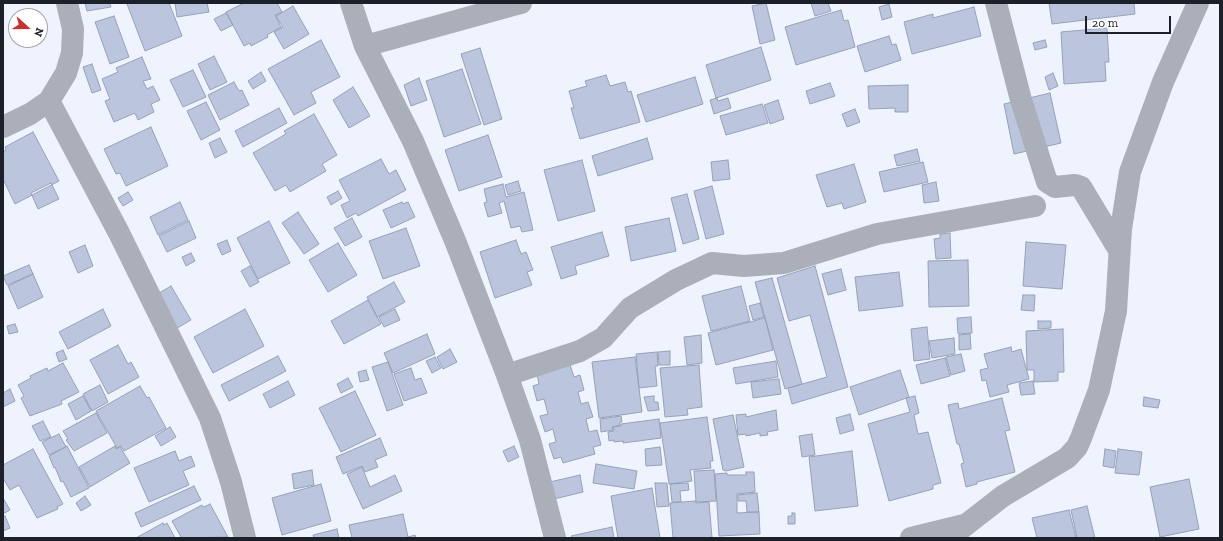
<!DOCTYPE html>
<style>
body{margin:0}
#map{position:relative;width:1223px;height:541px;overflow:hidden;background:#eef3fd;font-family:"Zilla Slab",serif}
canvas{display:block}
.frame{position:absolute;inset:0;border:4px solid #1c2028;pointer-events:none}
.north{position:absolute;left:8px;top:8px;width:40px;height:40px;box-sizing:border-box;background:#fff;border:1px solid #a4a6a9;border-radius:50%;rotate:111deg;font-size:11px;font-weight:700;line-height:16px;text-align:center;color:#1c2028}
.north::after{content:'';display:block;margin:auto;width:14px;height:18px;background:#c23430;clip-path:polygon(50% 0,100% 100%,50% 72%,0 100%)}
.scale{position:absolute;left:1085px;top:16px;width:86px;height:18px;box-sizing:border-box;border:2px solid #1c2028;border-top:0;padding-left:5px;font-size:12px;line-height:14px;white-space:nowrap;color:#1c2028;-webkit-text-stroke:3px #fff;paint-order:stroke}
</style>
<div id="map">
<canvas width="1223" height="541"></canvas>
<div class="frame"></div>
<div class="north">N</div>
<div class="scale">20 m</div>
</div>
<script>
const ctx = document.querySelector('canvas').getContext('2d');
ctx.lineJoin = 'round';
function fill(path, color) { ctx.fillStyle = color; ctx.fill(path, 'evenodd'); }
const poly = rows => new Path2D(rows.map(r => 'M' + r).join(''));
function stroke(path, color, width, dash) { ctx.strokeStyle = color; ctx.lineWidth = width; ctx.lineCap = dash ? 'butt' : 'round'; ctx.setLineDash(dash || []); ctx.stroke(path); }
const building = poly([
 [85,3,110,3,111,7,87,11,85,3],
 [129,3,169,3,182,36,145,51,127,4,129,3],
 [175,3,207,3,209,12,177,17,175,3],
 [244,3,277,3,282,12,275,15,281,27,267,35,268,37,251,46,250,43,244,46,226,12,244,3],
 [766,3,775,40,760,44,752,6,766,3],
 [811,3,828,3,831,11,815,16,811,3],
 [1049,3,1134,3,1135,14,1052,24,1049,3],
 [889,4,892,17,882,20,879,7,889,4],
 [293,6,309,34,284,49,274,32,283,27,276,16,293,6],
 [974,7,981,36,912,54,904,22,933,14,933,18,974,7],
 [841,10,844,21,848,20,855,47,796,65,785,27,841,10],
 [226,13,233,25,221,31,214,19,226,13],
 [114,16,129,57,110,64,95,22,114,16],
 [1107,28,1109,62,1105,62,1106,81,1064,84,1061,32,1107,28],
 [889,36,892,45,896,44,901,60,865,72,857,46,889,36],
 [321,40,340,77,311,92,316,103,294,115,268,69,321,40],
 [1045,40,1047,47,1035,50,1033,43,1045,40],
 [761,47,771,80,716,98,706,65,761,47],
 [480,48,502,119,484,125,461,54,480,48],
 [214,56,227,82,210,90,198,64,214,56],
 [142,57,151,79,143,81,147,89,153,86,160,100,151,104,154,112,138,120,135,113,114,122,105,101,110,99,102,79,118,72,116,68,142,57],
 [92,64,101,90,92,93,83,67,92,64],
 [462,69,481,124,444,137,426,81,462,69],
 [193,70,206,97,183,107,170,80,193,70],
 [261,72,266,81,253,89,248,81,261,72],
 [1053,73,1058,86,1049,90,1045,77,1053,73],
 [606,75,610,86,625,82,628,92,631,91,640,122,580,139,571,108,574,108,569,91,587,86,585,81,606,75],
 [695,77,703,104,646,122,637,95,695,77],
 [419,78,427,100,411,106,404,85,419,78],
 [234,82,239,91,242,90,249,105,220,120,208,95,234,82],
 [830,83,835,96,810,104,806,91,830,83],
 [908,85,908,112,895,112,895,108,869,109,868,86,908,85],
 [353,87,370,116,349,128,333,100,353,87],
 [1050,93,1061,143,1014,154,1004,104,1050,93],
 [717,98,718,101,728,98,731,108,714,114,710,100,717,98],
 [778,100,784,119,770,124,764,105,778,100],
 [206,102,220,130,201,140,187,111,206,102],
 [762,104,768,123,726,135,720,116,762,104],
 [279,108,287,123,243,147,235,131,279,108],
 [855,109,860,122,847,127,842,114,855,109],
 [314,114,337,155,322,164,326,171,290,192,286,185,275,191,253,153,286,134,284,131,314,114],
 [151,127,168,166,126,186,120,173,116,174,104,149,151,127],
 [33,132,59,181,15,204,3,179,3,152,6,150,5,147,33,132],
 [488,135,502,177,459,191,445,150,488,135],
 [220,138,227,152,215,158,209,143,220,138],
 [647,138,653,159,598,176,592,156,647,138],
 [917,149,920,161,897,166,894,155,917,149],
 [381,159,389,174,396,170,406,190,358,216,356,213,347,218,341,205,350,201,339,180,381,159],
 [582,160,595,211,558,221,544,170,582,160],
 [728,160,730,179,713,181,711,162,728,160],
 [923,162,928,182,884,192,879,172,923,162],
 [854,164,866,202,844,209,842,203,827,207,816,175,854,164],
 [518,181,521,191,508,195,505,185,518,181],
 [936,182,939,201,924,203,922,185,936,182],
 [51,183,59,199,38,209,31,193,51,183],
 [503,184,506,197,524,192,533,230,522,232,520,226,511,228,504,201,499,203,502,213,488,217,484,203,487,202,484,189,503,184],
 [712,186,724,234,706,239,694,191,712,186],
 [338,191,342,198,331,205,327,197,338,191],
 [128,192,133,200,123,206,118,198,128,192],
 [687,194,699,239,683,244,671,198,687,194],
 [180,202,188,220,158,235,150,217,180,202],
 [402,202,403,204,408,202,415,217,391,228,383,210,402,202],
 [298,212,319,244,304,254,282,223,298,212],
 [352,218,362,237,345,246,334,228,352,218],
 [669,218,676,251,631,261,625,227,669,218],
 [189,221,196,238,167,252,159,236,189,221],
 [269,221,290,263,258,279,237,238,269,221],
 [406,228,420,266,383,279,369,241,406,228],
 [602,232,609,256,575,266,577,274,561,279,551,247,602,232],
 [950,233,951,258,936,259,934,239,940,238,940,234,950,233],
 [227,240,231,251,222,255,217,244,227,240],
 [516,240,521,254,526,252,533,270,527,272,532,285,495,298,480,252,516,240],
 [1026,242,1066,245,1062,289,1023,286,1026,242],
 [338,243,357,275,328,292,309,260,338,243],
 [85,245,93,266,78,273,69,252,85,245],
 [191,253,195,261,186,266,182,257,191,253],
 [968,260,969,306,929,307,928,261,968,260],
 [29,265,33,274,7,285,3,276,29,265],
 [250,266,259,282,250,287,241,271,250,266],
 [815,266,848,387,792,404,788,388,827,377,810,315,789,321,777,278,815,266],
 [841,269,846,290,828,295,822,274,841,269],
 [899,272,903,306,859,311,855,277,899,272],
 [33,274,43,297,18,309,8,286,33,274],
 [772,278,802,384,785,389,755,282,772,278],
 [394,282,405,302,377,317,367,297,394,282],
 [171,286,191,320,172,331,154,296,171,286],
 [741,286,750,321,711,331,702,296,741,286],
 [1023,295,1035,295,1034,311,1021,310,1023,295],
 [368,300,381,324,344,344,331,321,368,300],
 [760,303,764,317,753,320,749,306,760,303],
 [103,309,111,326,68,349,59,332,103,309],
 [245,309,264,346,213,373,194,337,245,309],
 [395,309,400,320,384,327,379,317,395,309],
 [971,317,972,333,958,334,957,318,971,317],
 [765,318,773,350,716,365,708,333,765,318],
 [1038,321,1051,321,1051,328,1038,329,1038,321],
 [15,324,18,332,9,334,7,326,15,324],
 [927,327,930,359,914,361,911,329,927,327],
 [1063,329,1064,372,1058,372,1058,381,1034,382,1034,370,1027,370,1026,331,1063,329],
 [427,334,435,354,393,373,384,353,427,334],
 [970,334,971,349,959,350,959,335,970,334],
 [701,335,702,363,687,365,684,337,701,335],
 [954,338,955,354,932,358,929,341,954,338],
 [118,345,128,364,131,362,139,377,108,394,90,360,118,345],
 [1011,347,1012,352,1021,349,1029,379,1007,385,1009,392,990,397,986,380,982,381,980,370,988,368,984,354,1011,347],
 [450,349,457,362,443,369,437,357,450,349],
 [63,350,67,359,59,362,56,353,63,350],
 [670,351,670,365,659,365,658,352,670,351],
 [657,352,658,366,655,366,657,386,639,388,636,354,657,352],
 [961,354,965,371,951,375,946,357,961,354],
 [278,356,286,371,229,401,221,385,278,356],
 [435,357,441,368,432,373,426,361,435,357],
 [635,357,642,412,599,418,592,362,635,357],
 [945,358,950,376,921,384,916,365,945,358],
 [776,361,778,377,736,384,733,368,776,361],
 [388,362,403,405,387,411,372,367,388,362],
 [63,363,79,392,61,401,62,404,30,416,21,398,24,396,18,385,31,378,30,376,47,368,48,371,63,363],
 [570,365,574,377,580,375,584,390,578,392,581,404,588,402,593,417,586,419,589,432,597,430,601,445,593,447,595,454,563,463,561,457,554,459,549,444,556,442,553,429,545,432,540,416,548,414,544,399,537,401,533,386,539,384,537,374,570,365],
 [699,365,702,407,687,409,688,415,665,417,660,368,699,365],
 [411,368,415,380,421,378,427,393,404,401,394,374,411,368],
 [366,370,369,380,360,382,358,372,366,370],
 [900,370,909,397,859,415,850,387,900,370],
 [348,378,353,387,341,393,337,384,348,378],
 [779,379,781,394,753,398,751,382,779,379],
 [288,381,295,395,270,408,263,394,288,381],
 [1033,381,1035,394,1021,395,1019,383,1033,381],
 [100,385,108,402,92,411,83,394,100,385],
 [140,386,147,398,149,397,166,428,124,451,121,446,117,448,96,411,140,386],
 [10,389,15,401,3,407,3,393,10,389],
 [355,391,376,435,341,452,319,408,355,391],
 [83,396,91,411,76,420,68,404,83,396],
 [654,396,654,402,658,402,659,410,648,411,644,397,654,396],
 [915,396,919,413,914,415,918,434,928,432,941,483,933,485,933,489,889,501,868,424,910,412,906,398,915,396],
 [1144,397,1160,400,1158,408,1143,406,1144,397],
 [1002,398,1010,430,1005,431,1015,472,977,482,977,484,966,487,961,464,964,463,959,444,957,444,948,405,958,403,959,409,1002,398],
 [776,410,778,430,767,432,768,435,760,436,760,433,746,436,746,434,738,435,736,415,746,414,746,417,776,410],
 [96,413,107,433,74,451,66,440,68,439,63,431,96,413],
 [850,414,854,430,840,434,836,418,850,414],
 [733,415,744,467,726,471,723,470,713,419,733,415],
 [621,416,622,422,620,422,620,425,612,427,613,430,601,432,600,419,621,416],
 [707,417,713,461,710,461,711,468,690,470,692,481,669,484,660,423,707,417],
 [659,419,661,438,623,443,623,441,614,442,614,440,609,441,608,432,614,431,613,427,621,426,621,424,659,419],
 [43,421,51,437,40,441,32,426,43,421],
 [170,427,176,437,161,446,155,436,170,427],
 [59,434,66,447,49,455,42,442,59,434],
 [812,434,815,455,802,457,799,436,812,434],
 [380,438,387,455,375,460,378,467,365,472,362,466,343,474,336,457,380,438],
 [67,446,89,488,71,497,63,481,61,482,55,467,54,468,49,456,67,446],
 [115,446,116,449,120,447,130,463,90,487,79,467,115,446],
 [514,446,519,457,508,462,503,451,514,446],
 [660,447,662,465,646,466,645,449,660,447],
 [33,449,63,504,57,507,58,509,37,518,19,485,10,490,3,478,3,465,33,449],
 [1105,449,1116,451,1114,468,1103,466,1105,449],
 [1118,449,1142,452,1139,475,1115,473,1118,449],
 [175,451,179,461,191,456,195,466,183,471,189,485,149,502,134,468,175,451],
 [852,451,858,506,815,511,809,457,852,451],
 [596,464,637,471,634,489,593,483,596,464],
 [362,467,370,487,395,475,402,491,363,509,347,474,362,467],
 [312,470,314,485,294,489,292,474,312,470],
 [714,470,716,501,696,502,694,471,714,470],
 [746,472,754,472,755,492,737,494,737,513,759,512,760,534,719,536,715,474,727,473,727,475,746,475,746,472],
 [580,475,583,492,554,499,550,482,580,475],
 [1189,479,1199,529,1160,537,1150,487,1189,479],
 [655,483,667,483,669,506,657,507,655,483],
 [688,483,689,490,680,491,681,502,672,502,670,484,688,483],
 [321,484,331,521,282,535,272,498,321,484],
 [194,486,201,500,141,527,135,513,194,486],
 [652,488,660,538,618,538,611,496,652,488],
 [757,493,759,512,747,512,746,501,738,501,738,495,757,493],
 [85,496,91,505,81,511,76,503,85,496],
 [3,498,10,510,3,514,3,498],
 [695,501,696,503,709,502,712,538,673,538,670,503,695,501],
 [210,504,228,537,179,538,181,537,172,521,202,505,204,507,210,504],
 [1087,506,1095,538,1077,538,1071,510,1087,506],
 [1069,510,1076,538,1037,538,1032,518,1069,510],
 [792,513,795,513,795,524,788,524,788,516,792,516,792,513],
 [403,514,408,537,415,535,416,538,352,538,349,525,403,514],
 [5,516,10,528,3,531,3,517,5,516],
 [163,523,164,525,167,523,175,538,136,538,163,523],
 [612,527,614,538,572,538,571,536,612,527],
 [337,529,339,538,314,538,313,535,337,529]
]);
const minor = poly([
 [351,3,365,46,413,141,456,243,507,375,530,440,555,538],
 [996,3,1021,100,1047,182,1055,187,1075,185,1081,187,1119,250],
 [365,46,521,3],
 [49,101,119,233,210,418,231,482,245,538],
 [3,127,30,114,49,101,66,73,72,53,73,29,67,3],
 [507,375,580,351,603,338,630,308,676,280,712,263,744,266,784,263,877,234,1035,206],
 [911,538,964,525],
 [949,538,1003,496,1067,458,1077,447,1081,438,1099,390,1116,311,1121,229,1130,172,1163,82,1198,3]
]);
fill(building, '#bbc6de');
stroke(building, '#96a1b8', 1);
stroke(minor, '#aaafba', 22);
</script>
